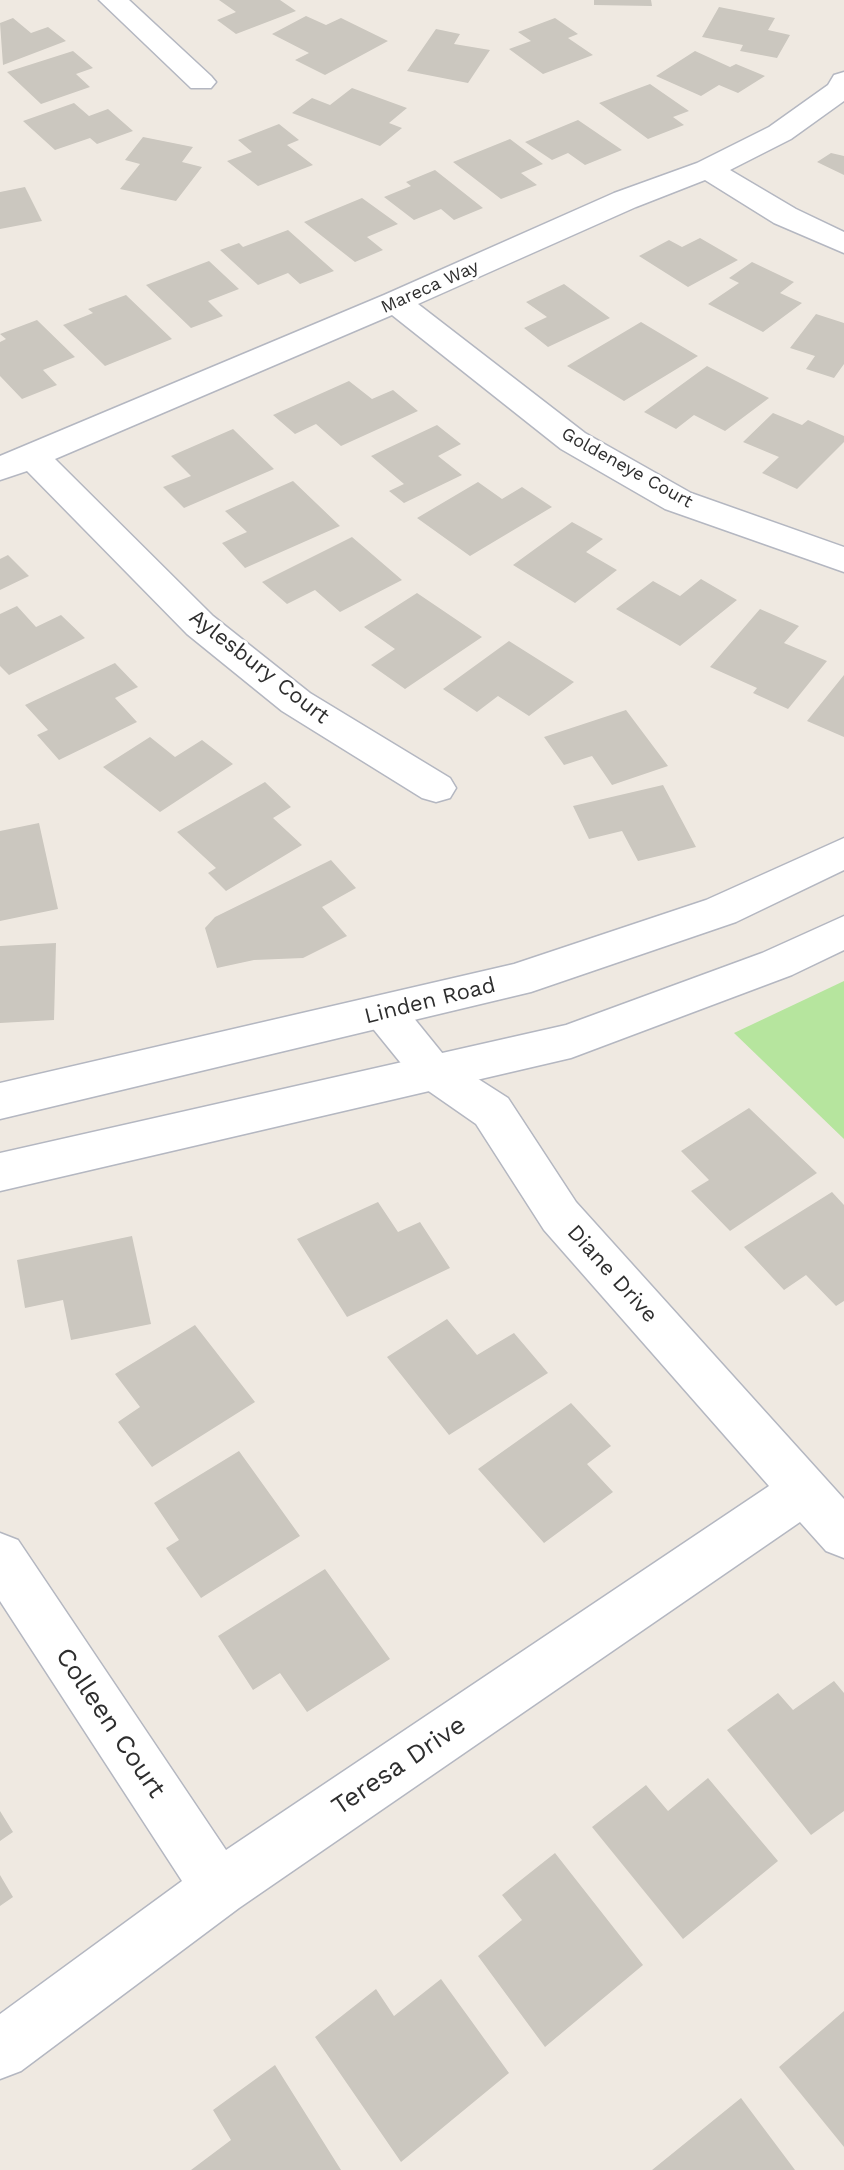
<!DOCTYPE html>
<style>
body{margin:0}
canvas{display:block;background:#efe9e1}
</style>
<canvas width="844" height="2170"></canvas>
<script>
const ctx = document.querySelector('canvas').getContext('2d');
ctx.lineJoin = 'round';
function fill(path, color) { ctx.fillStyle = color; ctx.fill(path, 'evenodd'); }
const poly = rows => new Path2D(rows.map(r => 'M' + r).join(''));
function stroke(path, color, width, dash) { ctx.strokeStyle = color; ctx.lineWidth = width; ctx.lineCap = dash ? 'butt' : 'round'; ctx.setLineDash(dash || []); ctx.stroke(path); }
function label(font, color, halo, rows, align = 'center') {
  ctx.font = font + ' "Work Sans",sans-serif'; ctx.lineWidth = 6; ctx.setLineDash([]); ctx.textBaseline = 'middle'; ctx.strokeStyle = halo; ctx.fillStyle = color; for (const [text, x, y, turn = 0] of rows) {
    ctx.save(); ctx.translate(x, y); ctx.rotate((+turn || 0) * Math.PI / 180); ctx.textAlign = isNaN(turn) ? turn : align; if (halo) ctx.strokeText(text, 0, 0); ctx.fillText(text, 0, 0); ctx.restore();
  }
}
const green = poly([
 [844,981,844,1139,734,1033]
]);
const building = poly([
 [219,0,280,0,296,11,236,34,217,20,236,12],
 [594,0,651,0,652,6,594,5],
 [719,7,775,18,768,30,790,35,777,58,740,51,743,45,702,37],
 [306,16,326,25,341,18,388,41,325,75,295,60,309,53,272,34],
 [13,18,31,33,48,27,66,41,3,65,0,23],
 [555,18,578,34,568,38,593,55,543,74,509,49,531,41,518,32],
 [436,29,460,34,454,44,490,50,468,83,407,71],
 [73,51,93,68,76,74,90,87,41,104,7,72],
 [695,51,730,67,736,64,765,76,738,93,719,85,701,96,656,76],
 [650,84,689,111,673,117,684,125,648,139,599,103],
 [352,88,407,108,389,123,402,128,380,146,292,113,312,98,330,105],
 [74,103,89,116,108,109,133,131,97,144,90,138,55,150,23,121],
 [578,120,622,150,585,165,568,153,552,160,525,142],
 [279,124,299,140,287,145,313,165,258,186,227,161,252,152,238,140],
 [143,137,193,147,182,162,202,167,176,201,120,189,140,164,125,160],
 [510,139,543,164,521,173,537,185,501,199,453,162],
 [831,153,844,156,844,175,817,162],
 [435,170,483,208,454,220,441,209,414,220,384,197,411,186,406,182],
 [25,187,42,221,0,229,0,192],
 [362,198,398,224,367,237,383,250,355,262,304,222],
 [288,230,334,271,300,284,288,273,258,285,220,250,239,243,243,247],
 [700,238,738,260,688,287,639,256,669,240,682,247],
 [209,261,239,289,208,301,223,316,191,328,146,285],
 [752,262,794,282,780,293,802,303,763,332,708,304,739,283,729,278],
 [564,284,610,318,548,347,524,328,547,317,526,302],
 [126,295,172,339,105,366,63,325,93,313,88,309],
 [816,314,844,323,844,364,834,378,806,369,815,356,790,348],
 [37,320,75,357,43,370,57,385,22,399,0,376,0,342,6,339,0,334],
 [641,322,698,356,624,401,567,366],
 [707,366,769,398,725,431,694,415,676,429,644,412],
 [349,381,372,399,393,390,418,411,341,446,316,424,295,434,273,415],
 [773,413,802,425,808,420,844,436,844,442,797,489,762,473,779,457,743,442],
 [437,425,461,444,438,456,462,475,404,503,389,491,404,484,371,456],
 [233,429,274,469,184,508,163,487,191,476,171,456],
 [293,481,340,526,245,568,222,543,247,532,225,511],
 [478,482,502,499,522,487,552,507,470,556,417,518],
 [572,522,603,539,586,552,617,570,575,603,513,565],
 [352,537,402,580,340,612,315,590,287,604,262,582],
 [8,555,29,576,0,590,0,559],
 [701,579,737,600,680,646,616,609,653,581,680,596],
 [417,593,482,637,405,689,371,665,395,649,364,627],
 [17,606,36,627,61,615,85,638,9,675,0,666,0,614],
 [760,609,799,626,784,643,827,661,788,709,753,693,757,688,710,667],
 [509,641,574,682,529,716,498,696,477,712,443,689],
 [115,663,138,687,115,698,137,722,59,760,37,735,48,730,25,705],
 [844,675,844,737,807,721],
 [626,710,668,766,612,785,592,756,564,765,544,737],
 [150,737,175,757,202,740,233,764,160,812,103,767],
 [265,782,291,807,273,818,302,845,226,891,208,873,216,868,177,832],
 [663,785,696,847,638,861,622,831,589,839,573,806],
 [39,823,58,909,0,921,0,831],
 [331,860,356,888,322,907,347,936,303,958,254,960,217,968,205,928,215,917],
 [56,943,54,1020,0,1023,0,946],
 [749,1108,817,1173,730,1231,691,1191,709,1180,681,1151],
 [832,1192,844,1205,844,1301,836,1306,806,1275,784,1290,744,1247],
 [378,1202,398,1232,420,1222,450,1268,347,1317,297,1239],
 [132,1236,151,1324,71,1340,63,1300,25,1308,17,1260],
 [447,1319,477,1355,514,1333,548,1373,449,1435,387,1357],
 [195,1325,255,1402,152,1467,118,1422,140,1407,115,1374],
 [571,1403,611,1446,587,1464,613,1492,544,1543,478,1469],
 [239,1451,300,1536,201,1598,166,1548,179,1540,154,1503],
 [325,1569,390,1659,307,1712,280,1673,253,1690,218,1636],
 [834,1681,844,1693,844,1811,811,1835,727,1730,778,1693,793,1710],
 [708,1778,778,1861,683,1939,592,1827,646,1785,668,1811],
 [0,1811,13,1832,0,1841],
 [555,1853,643,1965,545,2047,478,1956,522,1920,502,1895],
 [0,1875,13,1897,0,1906],
 [441,1979,509,2073,401,2162,315,2037,376,1989,394,2016],
 [844,2011,844,2147,779,2067],
 [275,2065,341,2170,191,2170,231,2140,213,2110],
 [741,2098,795,2170,652,2170]
]);
const minor = poly([
 [99,0,129,0,211,76,216,82,211,88,191,88,99,0],
 [844,72,844,101,791,139,730,170,796,209,844,232,844,253,774,223,705,180,636,207,418,304,585,433,691,493,844,547,844,572,665,509,561,449,392,315,55,459,213,616,310,693,450,778,456,788,450,798,436,802,422,798,282,711,187,634,27,471,0,480,0,456,384,295,614,193,697,163,769,127,828,85,834,75,844,72],
 [385,996,400,1001,447,1059,508,1098,576,1202,844,1499,844,1558,826,1551,800,1522,239,1908,21,2071,0,2079,0,2014,182,1881,0,1601,0,1533,18,1540,226,1850,769,1486,544,1230,476,1124,417,1083,370,1025,364,1013,370,1001,385,996]
]);
const tertiary = poly([
 [844,838,844,870,736,922,531,992,0,1119,0,1083,514,964,706,900,844,838],
 [844,916,844,950,792,975,571,1058,0,1191,0,1153,566,1025,762,953,844,916]
]);
const farStreetnames = [
 ["Mareca Way",430,287,-24],
 ["Goldeneye Court",627,468,29]
];
const streetNames = [
 ["Aylesbury Court",259,667,38],
 ["Linden Road",430,1001,-14],
 ["Diane Drive",612,1274,48]
];
const nearStreetnames = [
 ["Colleen Court",110,1723,56],
 ["Teresa Drive",399,1766,-34]
];
fill(green, '#b6e59e');
fill(building, '#cbc7bf');
stroke(minor, '#b4b7c1', 3);
stroke(tertiary, '#b4b7c1', 3);
fill(minor, '#fff');
fill(tertiary, '#fff');
label('18px', '#2e2e2e', '#fff', farStreetnames);
label('22px', '#2e2e2e', '#fff', streetNames);
label('26px', '#2e2e2e', '#fff', nearStreetnames);
</script>
